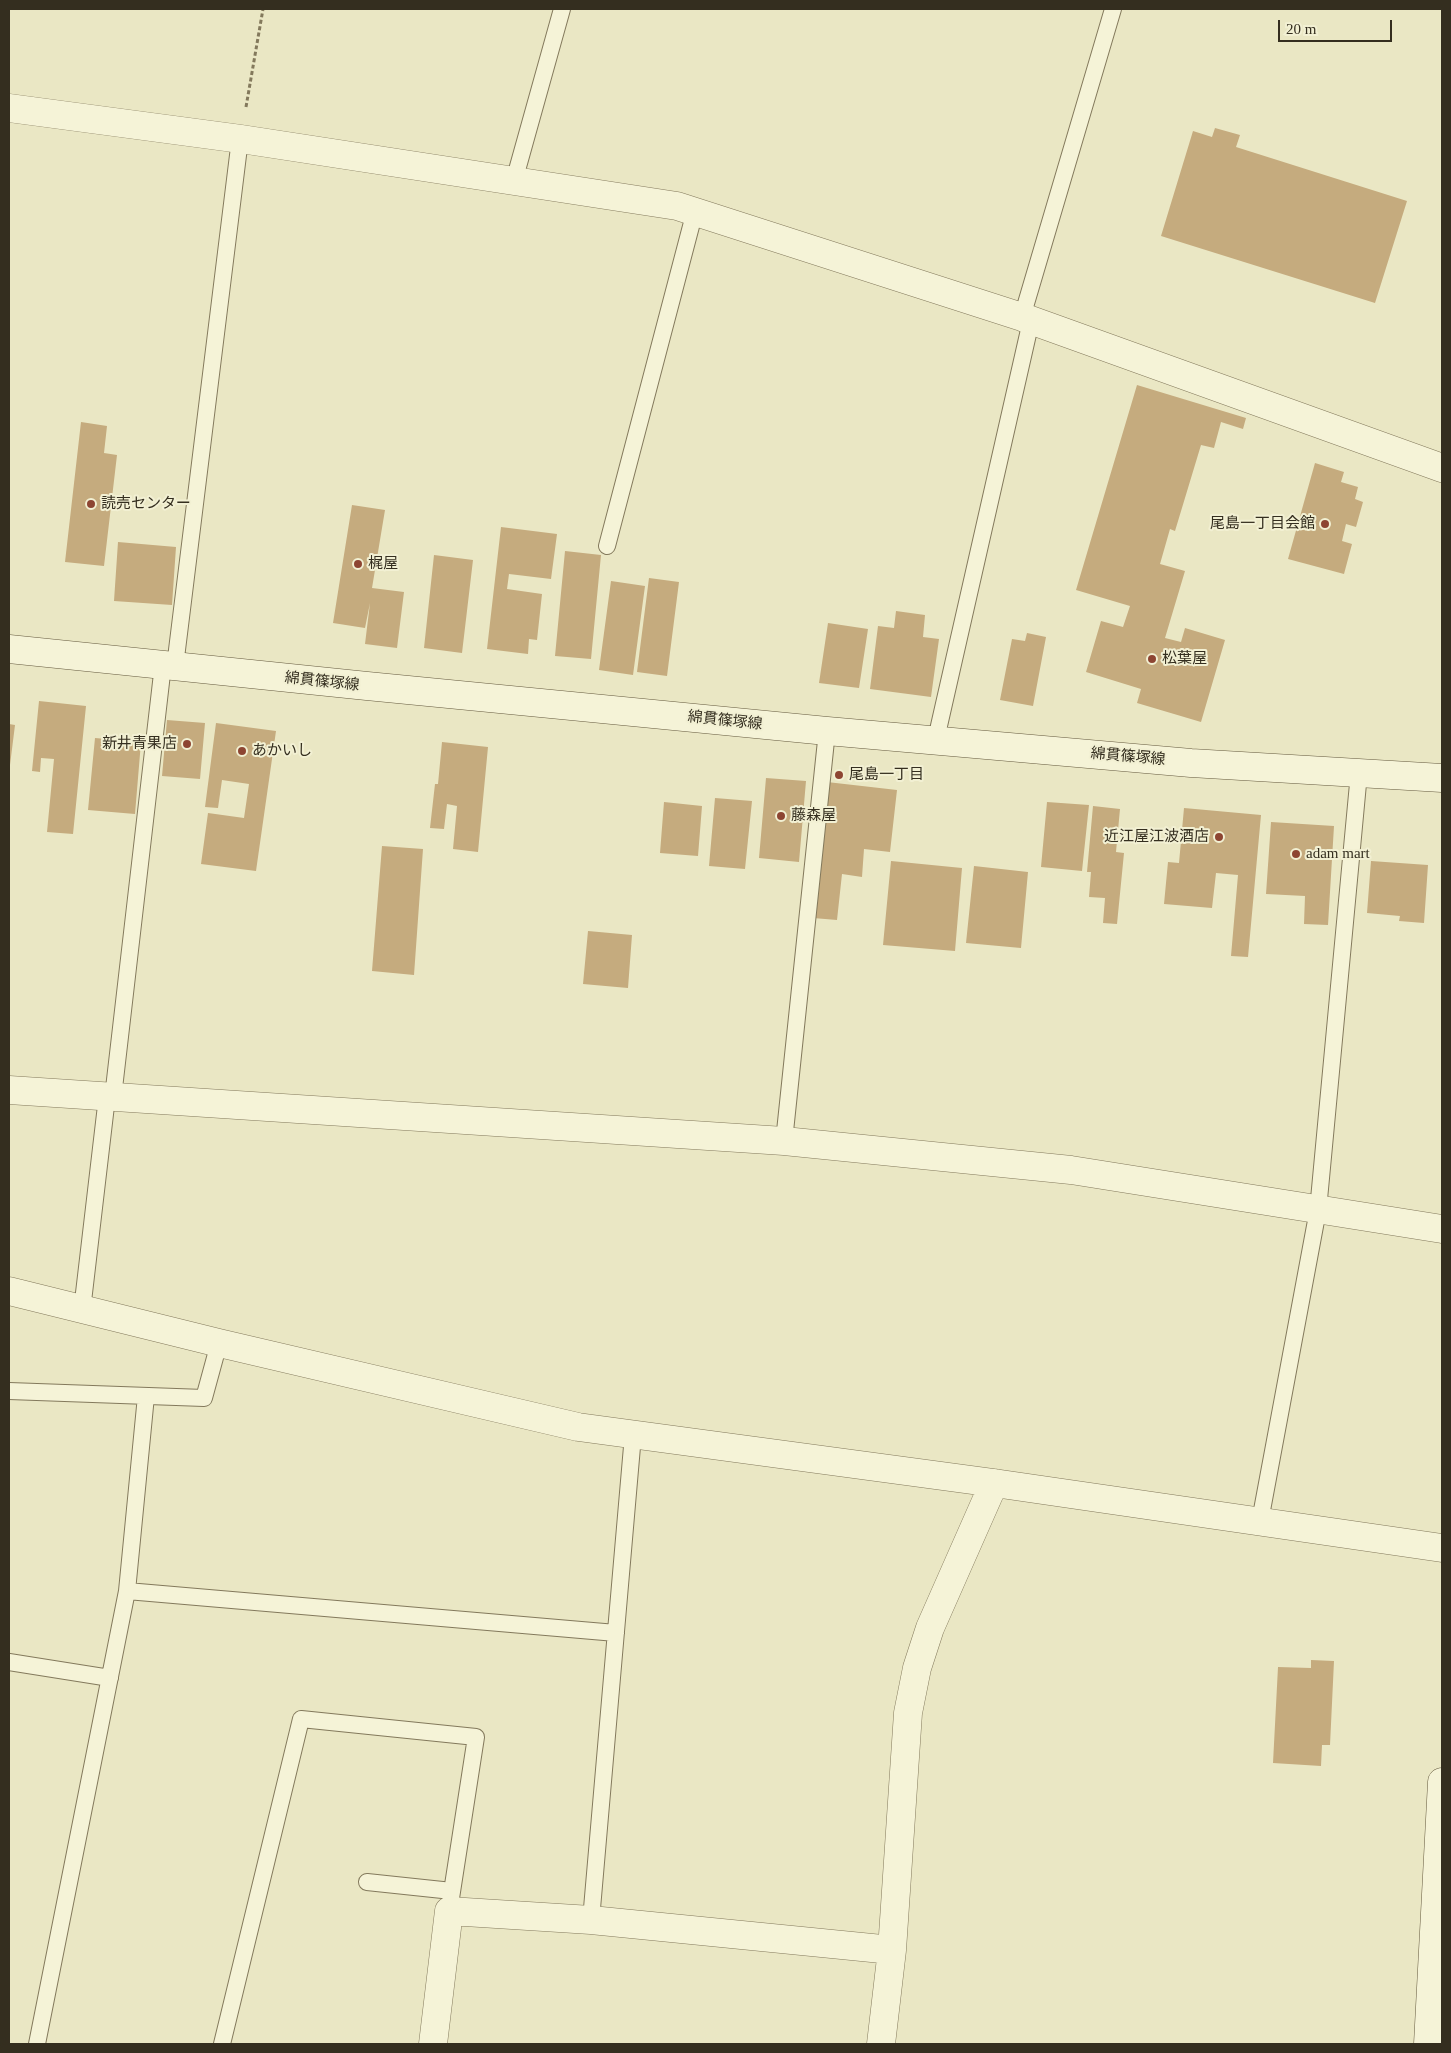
<!DOCTYPE html>
<meta charset="utf-8">
<style>
body{margin:0}
#map{position:relative;width:1451px;height:2053px;overflow:hidden;background:#eae7c4;font-family:"Times New Roman",serif}
canvas{display:block}
.frame{position:absolute;inset:0;border:10px solid #342e1f;pointer-events:none}
.scale{position:absolute;left:1278px;top:20px;width:114px;height:22px;box-sizing:border-box;border:2px solid #342e1f;border-top:0;padding-left:6px;font-size:15px;line-height:18px;white-space:nowrap;color:#342e1f;-webkit-text-stroke:4px #f2f0d3;paint-order:stroke}
</style>
<div id="map">
<canvas width="1451" height="2053"></canvas>
<div class="frame"></div>
<div class="scale">20 m</div>
</div>
<script>
const ctx = document.querySelector('canvas').getContext('2d');
ctx.lineJoin = 'round';
function fill(path, color) { ctx.fillStyle = color; ctx.fill(path, 'evenodd'); }
const poly = rows => new Path2D(rows.map(r => 'M' + r).join(''));
function stroke(path, color, width, dash) { ctx.strokeStyle = color; ctx.lineWidth = width; ctx.lineCap = dash ? 'butt' : 'round'; ctx.setLineDash(dash || []); ctx.stroke(path); }
function label(font, color, halo, rows, align = 'center') {
  ctx.font = font + ' "Times New Roman","Noto Sans JP",serif'; ctx.lineWidth = 4; ctx.setLineDash([]); ctx.textBaseline = 'middle'; ctx.strokeStyle = halo; ctx.fillStyle = color; for (const [text, x, y, turn = 0] of rows) {
    ctx.save(); ctx.translate(x, y); ctx.rotate((+turn || 0) * Math.PI / 180); ctx.textAlign = isNaN(turn) ? turn : align; if (halo) ctx.strokeText(text, 0, 0); ctx.fillText(text, 0, 0); ctx.restore();
  }
}
const building = poly([
 [1215,128,1240,135,1236,147,1407,201,1375,303,1161,236,1193,131,1212,137],
 [1137,385,1246,418,1243,429,1221,422,1214,448,1201,445,1175,531,1170,529,1160,564,1185,571,1165,638,1181,642,1185,628,1225,640,1201,722,1137,703,1141,689,1086,672,1101,621,1123,627,1130,606,1076,590],
 [81,422,107,426,104,453,117,455,104,566,65,562],
 [1315,463,1344,472,1341,482,1358,487,1355,499,1363,502,1356,527,1346,524,1342,541,1352,544,1344,574,1288,559],
 [352,505,385,510,372,588,404,592,397,648,365,644,370,603,365,628,333,623],
 [501,527,557,534,551,579,509,574,507,589,542,594,537,640,529,639,528,654,487,649],
 [118,542,176,547,172,605,114,601],
 [565,551,601,555,591,659,555,656],
 [434,555,473,560,462,653,424,648],
 [649,578,679,582,667,676,637,672],
 [611,581,645,586,633,675,599,670],
 [896,611,925,615,923,637,939,639,931,697,870,689,878,626,894,628],
 [828,623,868,629,859,688,819,683],
 [1027,633,1046,637,1033,706,1000,700,1012,639,1025,641],
 [39,701,86,706,73,834,47,832,54,759,41,758,40,772,32,771],
 [167,720,205,723,200,779,162,776],
 [216,723,276,731,256,871,201,864,208,813,244,818,249,784,222,780,218,808,205,807],
 [9,724,15,725,10,765,9,765],
 [95,738,141,742,135,814,88,810],
 [442,742,488,747,478,852,453,849,457,806,447,804,444,829,430,828,435,784,438,784],
 [766,778,806,781,799,862,759,858],
 [827,782,897,790,890,852,864,849,862,877,842,874,837,920,813,918],
 [715,798,752,801,745,869,709,866],
 [664,802,702,806,698,856,660,853],
 [1047,802,1089,805,1082,871,1041,867],
 [1093,806,1120,809,1116,852,1124,853,1117,924,1103,923,1105,898,1089,897,1091,872,1087,872],
 [1184,808,1261,815,1248,957,1231,956,1238,875,1216,873,1212,908,1164,904,1168,862,1179,863],
 [1271,822,1334,826,1328,925,1304,924,1305,896,1266,894],
 [382,846,423,849,414,975,372,971],
 [891,861,962,868,955,951,883,945],
 [1371,861,1428,865,1424,923,1399,921,1400,916,1367,913],
 [974,866,1028,872,1021,948,966,943],
 [588,931,632,935,628,988,583,984],
 [1311,1660,1334,1661,1330,1745,1322,1745,1321,1766,1273,1763,1278,1667,1311,1668]
]);
const path = poly([
 [246,107,263,9]
]);
const service = poly([
 [514,181,562,9],
 [1022,317,1113,9],
 [607,546,695,211],
 [175,666,240,139],
 [936,739,1031,321],
 [113,1097,163,665],
 [784,1141,827,731],
 [82,1310,107,1097],
 [9,1391,204,1398,219,1343],
 [1260,1521,1318,1210,1359,773],
 [127,1591,616,1633],
 [9,1662,110,1678],
 [367,1882,452,1891],
 [591,1920,633,1435],
 [37,2044,127,1591,146,1396],
 [222,2044,301,1719,476,1737,449,1911]
]);
const minor = poly([
 [9,108,241,139,677,206,1022,317,1442,468],
 [9,1090,784,1141,1071,1170,1442,1229],
 [9,1291,219,1343,578,1427,994,1483,1442,1548],
 [433,2044,449,1911,591,1920,892,1950],
 [881,2044,892,1950,908,1713,917,1668,930,1628,994,1483]
]);
const secondary = poly([
 [9,649,367,686,827,731,1191,763,1442,778],
 [1428,2044,1442,1782]
]);
const markers = [
 [91,504,5,"#8d4532"],
 [1325,524,5,"#8d4532"],
 [358,564,5,"#8d4532"],
 [1152,659,5,"#8d4532"],
 [187,744,5,"#8d4532"],
 [242,751,5,"#8d4532"],
 [839,775,5,"#8d4532"],
 [781,816,5,"#8d4532"],
 [1219,837,5,"#8d4532"],
 [1296,854,5,"#8d4532"]
];
const poiNames = [
 ["読売センター",101,504],
 ["尾島一丁目会館",1315,524,"right"],
 ["梶屋",368,564],
 ["松葉屋",1162,659],
 ["新井青果店",177,744,"right"],
 ["あかいし",252,751],
 ["尾島一丁目",849,775],
 ["藤森屋",791,816],
 ["近江屋江波酒店",1209,837,"right"],
 ["adam mart",1306,854]
];
const streetNames = [
 ["綿貫篠塚線",322,682,6],
 ["綿貫篠塚線",725,721,6],
 ["綿貫篠塚線",1128,757,5]
];
fill(building, '#c5ab7e');
stroke(service, '#83795c', 18);
stroke(minor, '#83795c', 29);
stroke(secondary, '#655a3f', 29);
stroke(path, '#83795c', 3, [4, 2.5]);
stroke(service, '#f5f3d7', 16);
stroke(minor, '#f5f3d7', 28);
stroke(secondary, '#f5f3d7', 28);
for (const [x, y, r, color] of markers) { const dot = new Path2D(); dot.arc(x, y, r, 0, 2 * Math.PI); ctx.fillStyle = color; ctx.fill(dot); stroke(dot, '#f2f0d3', 2); }
label('15px', '#342e1f', '#f2f0d3', poiNames, 'left');
label('15px', '#342e1f', '#f2f0d3', streetNames);
</script>
